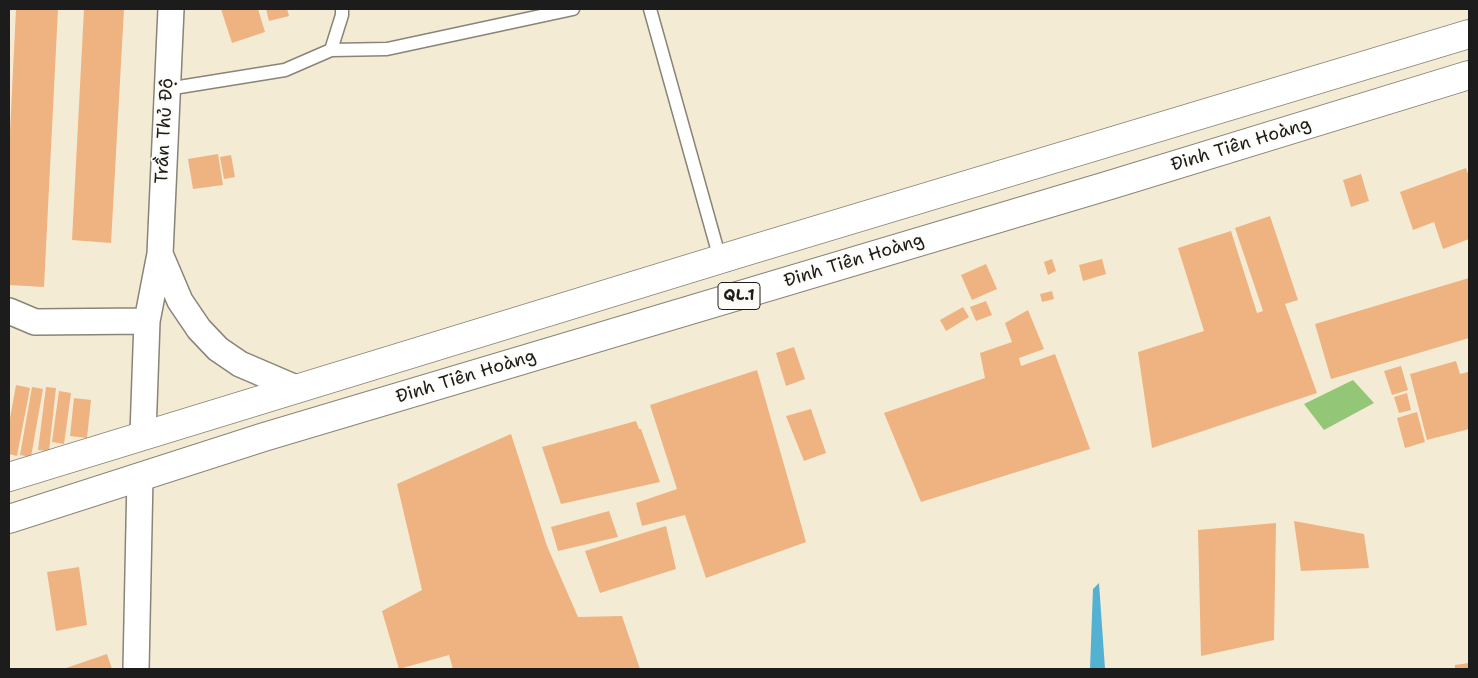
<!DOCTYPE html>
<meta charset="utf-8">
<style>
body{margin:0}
#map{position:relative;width:1478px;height:678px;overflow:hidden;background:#f4ebd5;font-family:"Shantell Sans",sans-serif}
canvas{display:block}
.frame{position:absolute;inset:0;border:10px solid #1c1c1c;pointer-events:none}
</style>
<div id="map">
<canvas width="1478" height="678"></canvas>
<div class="frame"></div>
</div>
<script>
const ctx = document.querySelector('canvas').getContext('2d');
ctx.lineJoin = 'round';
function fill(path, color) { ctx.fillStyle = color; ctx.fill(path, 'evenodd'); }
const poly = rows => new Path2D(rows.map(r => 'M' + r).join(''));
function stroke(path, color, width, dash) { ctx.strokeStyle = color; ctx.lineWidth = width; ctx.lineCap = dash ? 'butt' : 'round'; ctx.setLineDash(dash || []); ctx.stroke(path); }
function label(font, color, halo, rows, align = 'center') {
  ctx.font = font + ' "Shantell Sans",sans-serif'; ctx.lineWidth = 4; ctx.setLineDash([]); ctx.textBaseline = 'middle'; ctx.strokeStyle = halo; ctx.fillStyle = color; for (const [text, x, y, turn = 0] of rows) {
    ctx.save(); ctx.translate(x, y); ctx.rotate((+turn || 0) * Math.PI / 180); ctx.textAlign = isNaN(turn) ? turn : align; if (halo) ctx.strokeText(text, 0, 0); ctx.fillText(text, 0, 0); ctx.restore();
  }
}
const green = poly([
 [1353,380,1374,403,1324,430,1304,404]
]);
const water = poly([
 [1099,583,1105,669,1090,669,1093,589]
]);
const building = poly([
 [16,9,58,9,44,287,9,285,9,152],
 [84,9,124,9,111,243,72,240],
 [221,9,258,9,265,32,232,43],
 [266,9,287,9,289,16,269,21],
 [218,154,223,185,193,189,188,159],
 [231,155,235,177,224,179,220,157],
 [1466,168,1469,177,1469,239,1443,249,1434,222,1413,230,1400,192],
 [1361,174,1369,201,1351,207,1343,180],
 [1270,216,1298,300,1285,304,1317,393,1152,448,1138,352,1204,331,1178,248,1231,231,1257,313,1263,311,1235,228],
 [1052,259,1056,271,1048,275,1044,262],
 [1102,259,1106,274,1083,281,1079,265],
 [986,264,997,289,972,300,961,275],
 [1469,278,1469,338,1331,379,1315,324],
 [1052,291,1054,299,1042,302,1040,294],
 [986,301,992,315,976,321,970,307],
 [963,307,969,317,946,331,940,320],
 [1028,310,1044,349,1019,358,1021,366,1055,354,1090,449,921,502,884,413,985,378,980,353,1012,342,1005,323],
 [794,347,805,379,786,386,776,353],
 [1456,361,1460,374,1468,372,1469,375,1469,429,1427,440,1410,374],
 [1401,366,1408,390,1392,395,1384,371],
 [757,370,806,542,706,578,685,515,642,526,636,503,677,489,650,405],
 [16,385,30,388,17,456,9,454,9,424],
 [32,387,43,389,31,457,20,455],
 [46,387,56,388,49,451,38,450],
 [59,391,71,393,64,444,52,442],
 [1407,393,1411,410,1399,413,1394,397],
 [74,398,91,400,87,438,70,436],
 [811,409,826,453,804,461,786,416],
 [1417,412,1425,442,1405,448,1397,418],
 [636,421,639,429,641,429,660,482,561,504,542,447],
 [511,434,547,546,578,617,622,616,640,669,453,669,449,655,399,669,382,611,422,590,397,484],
 [609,511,618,537,558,551,551,527],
 [1294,521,1364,534,1369,568,1301,571],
 [1276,523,1274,640,1201,656,1198,530],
 [666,526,676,569,600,593,585,551],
 [79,567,87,625,56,631,47,572],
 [107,654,112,669,66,669,66,668],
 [1469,663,1469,669,1455,669,1455,665]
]);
const service = poly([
 [650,9,720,259],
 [331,50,387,49,573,9],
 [167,89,285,70,331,50,342,15,342,9]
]);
const minor = poly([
 [160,254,180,301,199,329,218,349,240,364,296,388],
 [9,311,35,322,147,321],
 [143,434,147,321,160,254,171,9],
 [136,669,140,477]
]);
const trunk = poly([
 [9,477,747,251,1469,34],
 [9,519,264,437,1110,185,1469,75]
]);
const shields = [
 [739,296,42]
];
const shieldNames = [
 ["QL.1",739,296]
];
const streetNames = [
 ["Trần Thủ Độ",165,131,-87],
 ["Đinh Tiên Hoàng",1241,145,-17],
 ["Đinh Tiên Hoàng",854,261,-17],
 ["Đinh Tiên Hoàng",466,377,-17]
];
fill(green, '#93c677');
fill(water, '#53b1d2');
fill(building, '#eeb381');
stroke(service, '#888478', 15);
stroke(minor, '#888478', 28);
stroke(trunk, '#888478', 30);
stroke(service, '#fff', 12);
stroke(minor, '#fff', 25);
stroke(trunk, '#fff', 28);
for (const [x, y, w] of shields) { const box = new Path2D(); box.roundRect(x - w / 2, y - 13.5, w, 27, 4); ctx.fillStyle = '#fdfcf7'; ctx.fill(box); stroke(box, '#1c1c1c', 1); }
label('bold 16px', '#1c1c1c', null, shieldNames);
label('18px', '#1c1c1c', '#fdfcf7', streetNames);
</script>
